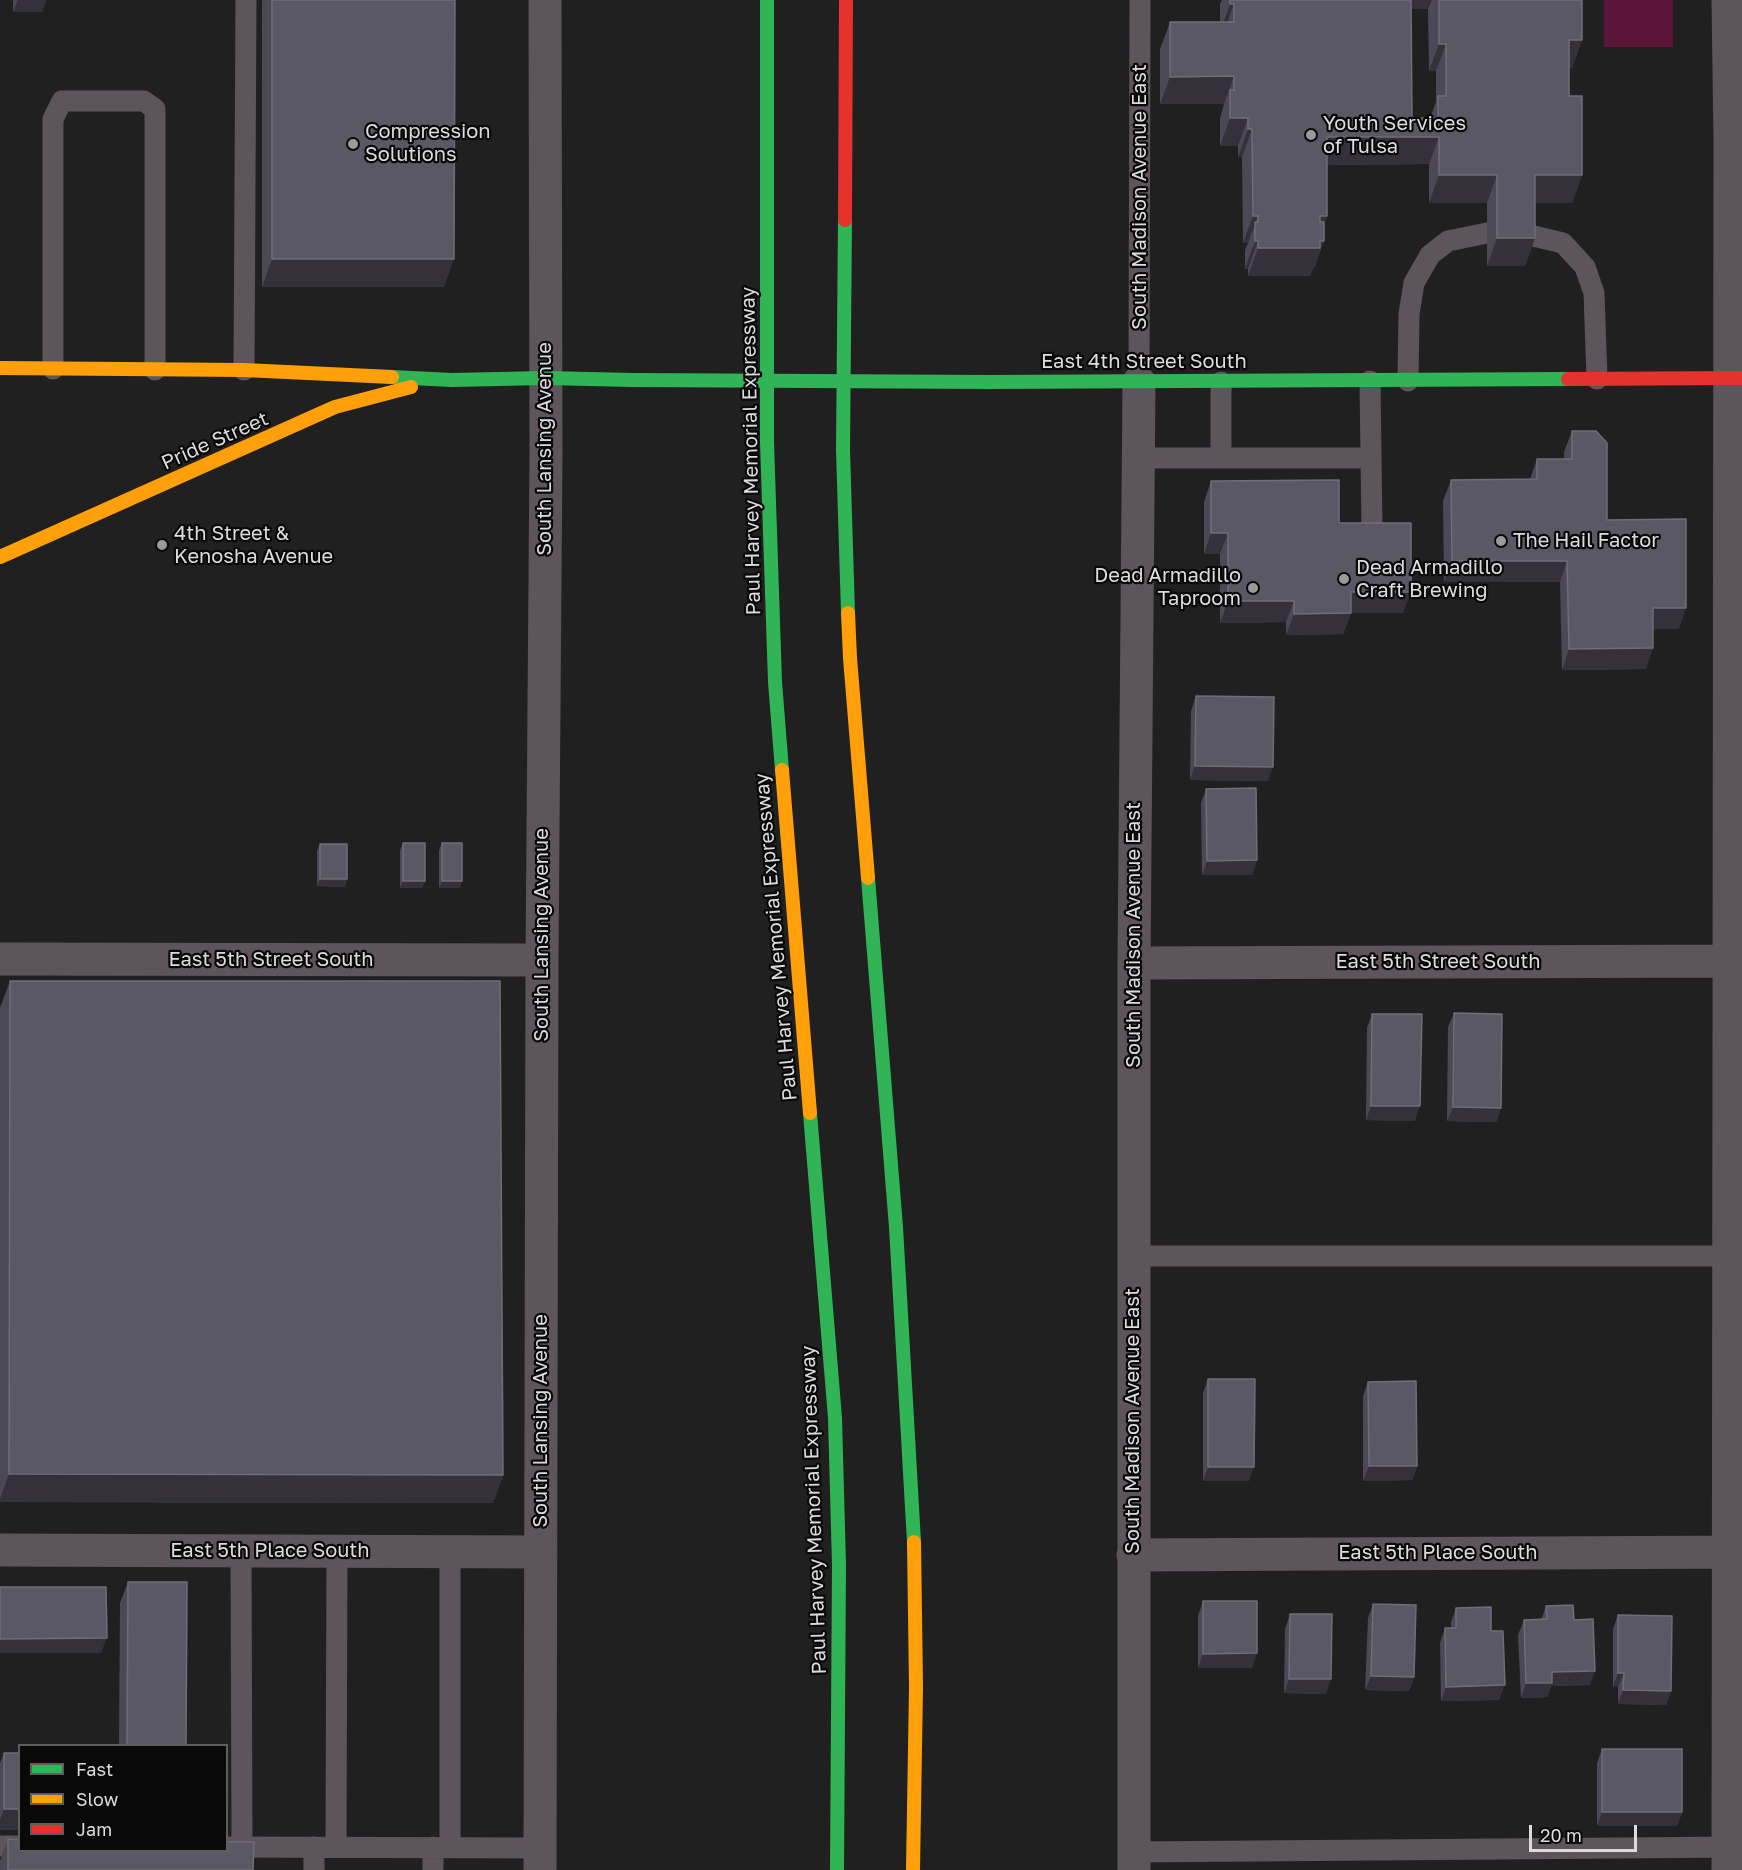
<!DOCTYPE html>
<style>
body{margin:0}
#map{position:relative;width:1742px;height:1870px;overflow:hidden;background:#212021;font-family:"Golos Text",sans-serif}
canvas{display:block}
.legend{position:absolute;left:18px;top:1744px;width:210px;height:108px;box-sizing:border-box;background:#0a090a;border:2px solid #5e5d5e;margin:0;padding:8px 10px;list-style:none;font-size:18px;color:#dcdbdd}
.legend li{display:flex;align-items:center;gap:12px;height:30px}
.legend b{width:30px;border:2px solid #5e5d5e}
.scale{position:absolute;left:1529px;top:1825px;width:108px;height:27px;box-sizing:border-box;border:3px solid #dcdbdd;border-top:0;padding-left:8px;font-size:18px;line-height:21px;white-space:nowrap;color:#dcdbdd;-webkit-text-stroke:4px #0a090a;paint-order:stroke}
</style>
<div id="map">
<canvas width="1742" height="1870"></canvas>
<ul class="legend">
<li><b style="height:8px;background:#30b455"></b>Fast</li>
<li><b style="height:8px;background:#ff9f0a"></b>Slow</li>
<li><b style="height:8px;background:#e5322d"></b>Jam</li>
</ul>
<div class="scale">20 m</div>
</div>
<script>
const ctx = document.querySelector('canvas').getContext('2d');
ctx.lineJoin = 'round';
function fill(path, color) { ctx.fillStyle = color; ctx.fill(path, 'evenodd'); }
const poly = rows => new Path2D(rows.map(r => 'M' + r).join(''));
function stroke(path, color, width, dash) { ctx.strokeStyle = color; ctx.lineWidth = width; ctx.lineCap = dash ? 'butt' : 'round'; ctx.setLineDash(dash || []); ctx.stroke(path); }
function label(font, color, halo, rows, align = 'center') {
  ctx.font = font + ' "Golos Text",sans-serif'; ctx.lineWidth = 4.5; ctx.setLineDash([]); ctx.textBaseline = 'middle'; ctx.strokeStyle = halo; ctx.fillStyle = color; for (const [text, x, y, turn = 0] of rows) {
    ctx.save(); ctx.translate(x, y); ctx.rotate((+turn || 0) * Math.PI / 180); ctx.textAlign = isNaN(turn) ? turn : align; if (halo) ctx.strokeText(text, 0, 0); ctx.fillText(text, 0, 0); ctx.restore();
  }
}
const green = poly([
 [1604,0,1673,0,1673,47,1604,47]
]);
const lane = poly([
 [1525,234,1563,243,1585,267,1594,293,1597,379],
 [53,369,53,119,62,101,144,101,155,109,155,370],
 [244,370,246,0],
 [1370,381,1372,528],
 [1408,381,1409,314,1414,283,1430,255,1448,241,1487,233],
 [1139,382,1140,0],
 [1139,458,1370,458],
 [1221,458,1221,382],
 [1134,1256,1739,1256],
 [241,1551,242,1847],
 [450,1552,450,1847],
 [0,1846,20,1846],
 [226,1847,540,1848],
 [314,1847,314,1870],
 [336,1847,337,1551],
 [433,1847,433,1870],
 [1134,1852,1739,1847]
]);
const street = poly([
 [1728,0,1730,141,1728,1870],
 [0,959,542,960],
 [1134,963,1742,961],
 [0,1550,541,1552],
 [1133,1555,1742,1552],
 [540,1870,542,960,546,451,545,0],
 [1134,1870,1134,963,1139,382]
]);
const fast = poly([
 [767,0,767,442,775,682,782,770],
 [845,220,843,450,848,613],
 [392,377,452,380,545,378,633,380],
 [989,382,1568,379],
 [868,878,896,1227,914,1542],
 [810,1113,835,1418,839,1565,837,1870]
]);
const slow = poly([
 [0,368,244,370,392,377],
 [0,557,335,407,411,387],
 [848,613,850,658,868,878],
 [782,770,810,1113],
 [913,1870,916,1687,914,1542]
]);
const jam = poly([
 [845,220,846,0],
 [1568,379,1742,378]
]);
const fastBridge = poly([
 [633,380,989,382]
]);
const wall = poly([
 [13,0,46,0,42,12,13,12],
 [262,0,455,0,444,287,262,287],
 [1222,0,1582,0,1582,40,1572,68,1569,68,1569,96,1582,175,1572,203,1535,203,1535,238,1525,266,1487,266,1487,203,1429,203,1429,164,1327,165,1327,216,1324,225,1324,241,1314,268,1313,268,1310,276,1248,276,1248,269,1245,269,1245,250,1248,243,1243,243,1242,157,1238,157,1238,146,1220,146,1220,118,1224,104,1160,104,1160,49,1170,22,1220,22,1220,4],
 [1411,9,1428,9,1429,71,1436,71,1436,102,1430,118,1412,118],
 [1572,431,1607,520,1679,629,1653,629,1646,669,1562,670,1560,582,1444,582,1443,501,1451,480,1530,479,1537,459,1564,459,1564,452],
 [1211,481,1339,523,1403,613,1351,613,1343,634,1286,635,1286,622,1220,623,1220,554,1204,554,1204,502],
 [1196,696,1268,781,1190,780,1191,711],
 [1206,789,1257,860,1252,875,1202,875,1201,803],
 [403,843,425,881,422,888,400,888,400,850],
 [442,843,460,888,439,888,439,850],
 [320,844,345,887,317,886,317,851],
 [10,981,503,1475,493,1503,0,1502,0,1008],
 [1454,1013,1501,1108,1496,1122,1447,1121,1448,1027],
 [1372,1014,1415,1121,1366,1120,1367,1028],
 [1208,1379,1249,1481,1203,1481,1203,1393],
 [1368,1382,1417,1466,1412,1480,1363,1481,1363,1396],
 [128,1582,186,1746,119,1746,120,1603],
 [1203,1601,1252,1668,1198,1668,1198,1616],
 [1373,1604,1414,1677,1409,1691,1365,1690,1368,1618],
 [1546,1606,1574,1620,1590,1685,1551,1686,1547,1697,1521,1698,1518,1635,1524,1620,1541,1620],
 [1456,1608,1491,1631,1499,1700,1441,1701,1440,1643,1445,1628,1451,1628,1451,1622],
 [1290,1614,1326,1694,1284,1693,1285,1629],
 [1618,1615,1671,1691,1666,1705,1618,1704,1618,1687,1613,1687,1613,1629],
 [1602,1749,1682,1812,1677,1826,1597,1826,1597,1763],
 [4,1753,20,1830,0,1830,0,1763],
 [8,1839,253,1870,0,1870,0,1861]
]);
const shadedWall = poly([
 [18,0,46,0,42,12,13,12],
 [1404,0,1432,0,1428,9,1400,9],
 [1230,4,1234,4,1224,32,1220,32],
 [1569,40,1582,40,1572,68,1559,68],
 [1439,44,1446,44,1436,71,1429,71],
 [1234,76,1224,104,1160,104,1170,77],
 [1230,118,1248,118,1238,146,1220,146],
 [1248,129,1252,129,1242,157,1238,157],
 [1327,137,1439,137,1429,164,1317,165],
 [1439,175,1497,175,1487,203,1429,203],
 [1535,175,1582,175,1572,203,1525,203],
 [1253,216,1258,216,1248,243,1243,243],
 [1320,216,1327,216,1317,243],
 [1497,238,1535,238,1525,266,1487,266],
 [1255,241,1258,241,1248,269,1245,269],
 [1320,241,1324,241,1314,268,1313,268,1310,276,1248,276,1258,248],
 [272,259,454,259,444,287,262,287],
 [1211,533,1228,533,1220,554,1204,554],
 [1452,561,1567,561,1560,582,1444,582],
 [1351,592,1411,592,1403,613,1351,613,1343,634,1286,635,1294,614],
 [1228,601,1294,601,1286,622,1220,623],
 [1653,608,1686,608,1679,629,1646,629],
 [1653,648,1646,669,1562,670,1569,649],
 [1195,766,1273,767,1268,781,1190,780],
 [1257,860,1252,875,1202,875,1207,861],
 [320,879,347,879,345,887,317,886],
 [403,881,425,881,422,888,400,888],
 [442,881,462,881,460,888,439,888],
 [1371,1106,1420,1106,1415,1121,1366,1120],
 [1453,1107,1501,1108,1496,1122,1447,1121],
 [1369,1466,1417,1466,1412,1480,1363,1481],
 [1208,1467,1254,1467,1249,1481,1203,1481],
 [9,1474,503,1475,493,1503,0,1502,0,1499],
 [107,1638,101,1653,0,1653,0,1639],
 [1257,1653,1252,1668,1198,1668,1203,1654],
 [1595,1671,1590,1685,1551,1686,1547,1697,1521,1698,1526,1683,1552,1672],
 [1618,1673,1624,1673,1618,1687,1613,1687],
 [1371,1676,1414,1677,1409,1691,1365,1690],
 [1289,1679,1331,1679,1326,1694,1284,1693],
 [1505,1685,1499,1700,1441,1701,1446,1687],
 [1623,1690,1671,1691,1666,1705,1618,1704],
 [4,1809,20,1809,20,1830,0,1830,0,1820],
 [1602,1812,1682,1812,1677,1826,1597,1826]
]);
const building = poly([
 [272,0,455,0,454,259,272,259,272,0],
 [1230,0,1411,0,1412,118,1438,118,1438,96,1446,96,1446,44,1439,44,1439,0,1582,0,1582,40,1569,40,1569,96,1582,96,1582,175,1535,175,1535,238,1497,238,1497,175,1439,175,1439,137,1327,137,1327,216,1320,216,1320,222,1324,222,1324,241,1320,241,1320,248,1258,248,1258,241,1255,241,1255,222,1258,222,1258,216,1253,216,1252,129,1248,129,1248,118,1230,118,1230,90,1234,90,1234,76,1170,77,1170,22,1234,22,1234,4,1230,4,1230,0],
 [1572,431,1596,431,1607,443,1607,520,1686,519,1686,608,1653,608,1653,648,1569,649,1567,561,1452,561,1451,480,1537,479,1537,459,1572,459,1572,431],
 [1339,480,1339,523,1411,523,1411,592,1351,592,1351,613,1294,614,1294,601,1228,601,1228,533,1211,533,1211,481,1339,480],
 [1196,696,1274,697,1273,767,1195,766,1196,696],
 [1256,788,1257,860,1207,861,1206,789,1256,788],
 [403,843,425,843,425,881,403,881,403,843],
 [442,843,462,843,462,881,442,881,442,843],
 [320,844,347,844,347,879,320,879,320,844],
 [10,981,500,981,503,1475,9,1474,10,981],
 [1454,1013,1502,1014,1501,1108,1453,1107,1454,1013],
 [1372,1014,1422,1014,1420,1106,1371,1106,1372,1014],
 [1208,1379,1255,1379,1254,1467,1208,1467,1208,1379],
 [1416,1381,1417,1466,1369,1466,1368,1382,1416,1381],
 [128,1582,187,1582,186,1746,127,1746,128,1582],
 [0,1587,106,1587,107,1638,0,1639,0,1587],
 [1203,1601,1257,1601,1257,1653,1203,1654,1203,1601],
 [1373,1604,1416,1605,1414,1677,1371,1676,1373,1604],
 [1573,1605,1574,1620,1593,1619,1595,1671,1552,1672,1552,1683,1526,1683,1524,1620,1547,1619,1546,1606,1573,1605],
 [1491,1607,1491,1631,1503,1631,1505,1685,1446,1687,1445,1628,1456,1628,1456,1608,1491,1607],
 [1290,1614,1332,1614,1331,1679,1289,1679,1290,1614],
 [1618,1615,1672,1616,1671,1691,1623,1690,1624,1673,1618,1673,1618,1615],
 [1602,1749,1682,1749,1682,1812,1602,1812,1602,1749],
 [4,1753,20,1753,20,1809,4,1809,4,1753],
 [8,1839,20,1840,20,1851,226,1851,226,1842,254,1842,253,1870,8,1870,8,1839]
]);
const markers = [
 [1311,135,6,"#9b9a9b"],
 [353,144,6,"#9b9a9b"],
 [1501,541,6,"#9b9a9b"],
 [162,545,6,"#9b9a9b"],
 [1344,579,6,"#9b9a9b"],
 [1253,588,6,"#9b9a9b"]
];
const poiNames = [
 ["Youth Services",1323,124],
 ["of Tulsa",1323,147],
 ["Compression",365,132],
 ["Solutions",365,155],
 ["4th Street &",174,534],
 ["Kenosha Avenue",174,557],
 ["The Hail Factor",1513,541],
 ["Dead Armadillo",1356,568],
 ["Craft Brewing",1356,591],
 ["Dead Armadillo",1241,576,"right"],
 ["Taproom",1241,599,"right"]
];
const streetNames = [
 ["South Madison Avenue East",1140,197,-90],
 ["East 4th Street South",1144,362],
 ["Pride Street",215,441,-24],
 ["South Lansing Avenue",545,449,-90],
 ["Paul Harvey Memorial Expressway",751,451,-91],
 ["South Lansing Avenue",542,935,-90],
 ["South Madison Avenue East",1134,935,-90],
 ["Paul Harvey Memorial Expressway",776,937,-95],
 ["East 5th Street South",271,960],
 ["East 5th Street South",1438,962],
 ["South Lansing Avenue",541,1421,-90],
 ["South Madison Avenue East",1133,1421,-90],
 ["Paul Harvey Memorial Expressway",814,1510,-92],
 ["East 5th Place South",270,1551],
 ["East 5th Place South",1438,1553]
];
fill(green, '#5c1438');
stroke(lane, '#5e545c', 21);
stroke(street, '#5e545c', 33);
stroke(fast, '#30b455', 14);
stroke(slow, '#ff9f0a', 14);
stroke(jam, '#e5322d', 14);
stroke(fastBridge, '#30b455', 14);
fill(wall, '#4c4856');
fill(shadedWall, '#34313b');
fill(building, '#5b5865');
stroke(building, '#706c78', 1.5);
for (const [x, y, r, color] of markers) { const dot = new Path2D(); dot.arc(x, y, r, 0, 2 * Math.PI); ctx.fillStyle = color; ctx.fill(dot); stroke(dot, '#0a090a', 2); }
label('20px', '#dcdbdd', '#0a090a', poiNames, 'left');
label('20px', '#dcdbdd', '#0a090a', streetNames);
</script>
